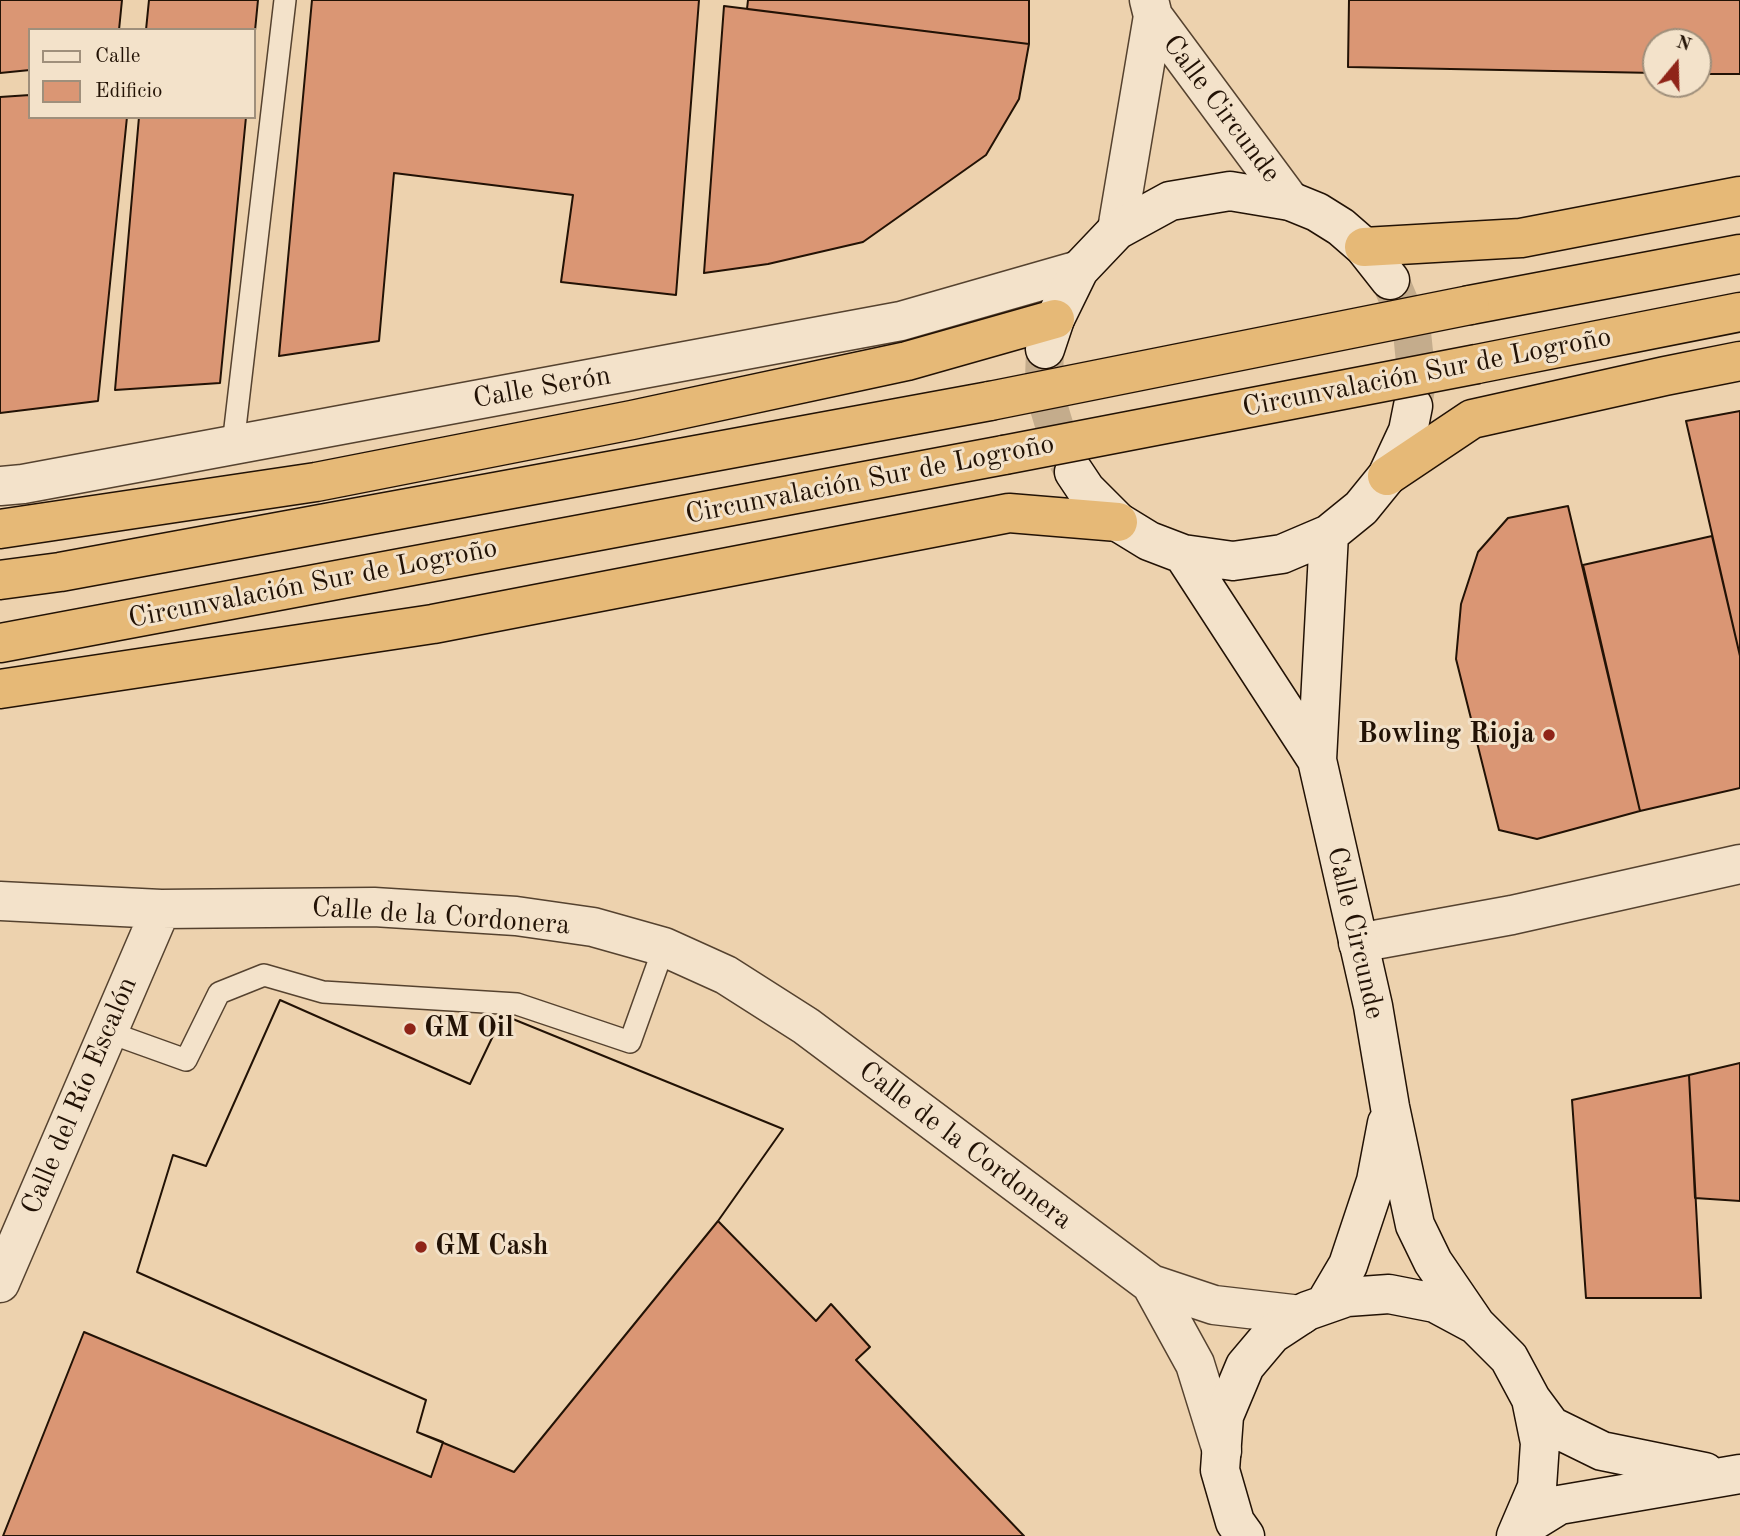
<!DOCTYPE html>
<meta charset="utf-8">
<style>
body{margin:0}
#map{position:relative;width:1740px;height:1536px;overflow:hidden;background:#edd2ae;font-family:"Old Standard TT",serif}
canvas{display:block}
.legend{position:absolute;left:28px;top:28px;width:228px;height:91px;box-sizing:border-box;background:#f3e2ca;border:2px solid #9f8f7b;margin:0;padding:9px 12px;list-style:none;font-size:21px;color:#221205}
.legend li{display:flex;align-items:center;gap:14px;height:35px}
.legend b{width:35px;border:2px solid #9f8f7b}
.north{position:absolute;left:1642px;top:28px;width:70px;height:70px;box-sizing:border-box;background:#f3e2ca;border:2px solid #9f8f7b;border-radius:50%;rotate:19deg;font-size:19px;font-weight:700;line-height:28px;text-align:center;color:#221205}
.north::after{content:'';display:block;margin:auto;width:24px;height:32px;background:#8f2418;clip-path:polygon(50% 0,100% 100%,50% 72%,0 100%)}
</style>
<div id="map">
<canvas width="1740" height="1536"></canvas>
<ul class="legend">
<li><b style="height:9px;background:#f3e2ca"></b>Calle</li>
<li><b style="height:19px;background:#da9674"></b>Edificio</li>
</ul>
<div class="north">N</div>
</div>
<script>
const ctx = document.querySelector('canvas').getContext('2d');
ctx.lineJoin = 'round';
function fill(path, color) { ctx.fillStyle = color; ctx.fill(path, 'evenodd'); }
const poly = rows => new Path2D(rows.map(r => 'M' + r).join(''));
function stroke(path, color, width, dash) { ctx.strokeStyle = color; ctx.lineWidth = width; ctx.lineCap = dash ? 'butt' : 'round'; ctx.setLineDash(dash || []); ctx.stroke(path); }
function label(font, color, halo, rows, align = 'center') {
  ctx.font = font + ' "Old Standard TT",serif'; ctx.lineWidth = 6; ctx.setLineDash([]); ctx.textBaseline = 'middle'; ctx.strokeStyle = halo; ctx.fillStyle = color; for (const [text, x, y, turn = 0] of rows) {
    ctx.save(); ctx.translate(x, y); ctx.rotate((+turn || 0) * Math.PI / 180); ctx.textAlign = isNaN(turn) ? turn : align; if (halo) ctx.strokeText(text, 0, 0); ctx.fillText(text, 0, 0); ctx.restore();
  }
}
const building = poly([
 [0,0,122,0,119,30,30,30,30,70,0,73,0,0],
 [149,0,258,0,254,41,254,30,146,30,149,0],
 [312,0,699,0,676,295,561,282,573,195,394,173,379,341,279,356,312,0],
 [748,0,1029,0,1029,44,747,9,748,0],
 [1349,0,1740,0,1740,74,1698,74,1698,42,1656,42,1656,73,1348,67,1349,0],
 [724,6,1029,44,1019,99,986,155,863,242,768,264,704,273,724,6],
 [30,95,30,117,127,117,98,401,0,413,0,97,30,95],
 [139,117,246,117,220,383,115,390,139,117],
 [1740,411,1740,656,1686,421,1740,411],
 [1568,506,1640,811,1537,839,1499,830,1456,659,1461,604,1478,552,1508,518,1568,506],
 [1712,536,1740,656,1740,788,1640,811,1583,565,1712,536],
 [280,1000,470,1084,503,1015,783,1129,718,1221,816,1321,831,1304,870,1347,856,1360,1024,1536,3,1536,84,1332,431,1477,443,1442,417,1432,426,1400,137,1272,173,1155,206,1166,280,1000],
 [280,1000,470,1084,503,1015,783,1129,718,1221,514,1472,417,1432,426,1400,137,1272,173,1155,206,1166,280,1000],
 [1740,1063,1740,1201,1695,1198,1689,1075,1740,1063],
 [1689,1075,1701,1298,1586,1298,1572,1100,1689,1075]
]);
const secondaryTunnel = poly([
 [1390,280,1412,332,1417,382,1413,406],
 [1045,349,1044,380,1049,408,1062,451,1074,472]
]);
const service = poly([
 [233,445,285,0],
 [108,1032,186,1060,219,993,264,975,323,992,517,1004,630,1042,664,947]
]);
const minor = poly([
 [1153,16,1290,201],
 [1117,230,1153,16,1149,0],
 [0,486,23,484,901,321,1079,270],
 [0,901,161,909,374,907,516,916,593,927,664,947,726,975,806,1026,1151,1284,1214,1305,1301,1315],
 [1358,943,1512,915,1740,864],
 [0,1283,161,909],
 [1151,1284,1195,1364,1222,1451]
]);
const secondary = poly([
 [1045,349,1055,319,1079,270,1117,230,1170,201,1230,191,1290,201,1317,212,1341,227,1364,247,1390,280],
 [1074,472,1086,490,1118,522,1149,541,1183,554,1233,561,1282,554,1329,534,1361,508,1387,476,1408,431,1413,406],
 [1329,534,1317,760,1373,1006,1390,1107,1415,1225,1433,1262,1476,1325],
 [1183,554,1317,760],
 [1325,1304,1348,1265,1376,1181,1387,1123],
 [1531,1399,1551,1426,1602,1451,1705,1472],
 [1522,1528,1559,1505,1740,1474],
 [1245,1536,1235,1522,1220,1470,1224,1416,1245,1366,1272,1334,1307,1311,1347,1297,1389,1294,1435,1303,1476,1325,1509,1358,1531,1399,1540,1443,1537,1487,1516,1536]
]);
const motorway = poly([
 [1364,247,1521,238,1740,196],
 [1470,305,1740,254],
 [1477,364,1740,312],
 [1387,476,1472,419,1665,376,1740,361],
 [0,529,316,482,632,420,907,361,1055,319],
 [0,580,60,572,990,401],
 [0,643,1004,455],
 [0,689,433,624,1009,513,1118,522]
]);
const motorwayBridge = poly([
 [990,401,1470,305],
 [1004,455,1477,364]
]);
const markers = [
 [1549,735,7,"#8f2418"],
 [410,1029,7,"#8f2418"],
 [421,1247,7,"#8f2418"]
];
const streetNames = [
 ["Calle Circunde",1221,109,53],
 ["Circunvalación Sur de Logroño",1427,373,-11],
 ["Calle Serón",542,388,-10],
 ["Circunvalación Sur de Logroño",870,480,-11],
 ["Circunvalación Sur de Logroño",313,584,-11],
 ["Calle de la Cordonera",441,917,4],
 ["Calle Circunde",1355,933,77],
 ["Calle del Río Escalón",80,1096,-67],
 ["Calle de la Cordonera",965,1146,37]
];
const poiNames = [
 ["Bowling Rioja",1535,735,"right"],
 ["GM Oil",424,1029],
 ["GM Cash",435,1247]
];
fill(building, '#da9674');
stroke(building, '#221205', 2);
stroke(secondaryTunnel, '#c4ac8c', 38, [38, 19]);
stroke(service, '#55422f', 24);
stroke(minor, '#55422f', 41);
stroke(secondary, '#221205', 41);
stroke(motorway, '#221205', 41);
stroke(service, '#f3e2ca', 21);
stroke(minor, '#f3e2ca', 38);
stroke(secondary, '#f3e2ca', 38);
stroke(motorway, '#e6b977', 38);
stroke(motorwayBridge, '#221205', 41, []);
stroke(motorwayBridge, '#e6b977', 38);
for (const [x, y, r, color] of markers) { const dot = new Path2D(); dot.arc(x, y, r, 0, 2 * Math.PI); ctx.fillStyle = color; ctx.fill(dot); stroke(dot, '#f3e2ca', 2.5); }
label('28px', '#221205', '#f3e2ca', streetNames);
label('bold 28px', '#221205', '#f3e2ca', poiNames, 'left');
</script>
